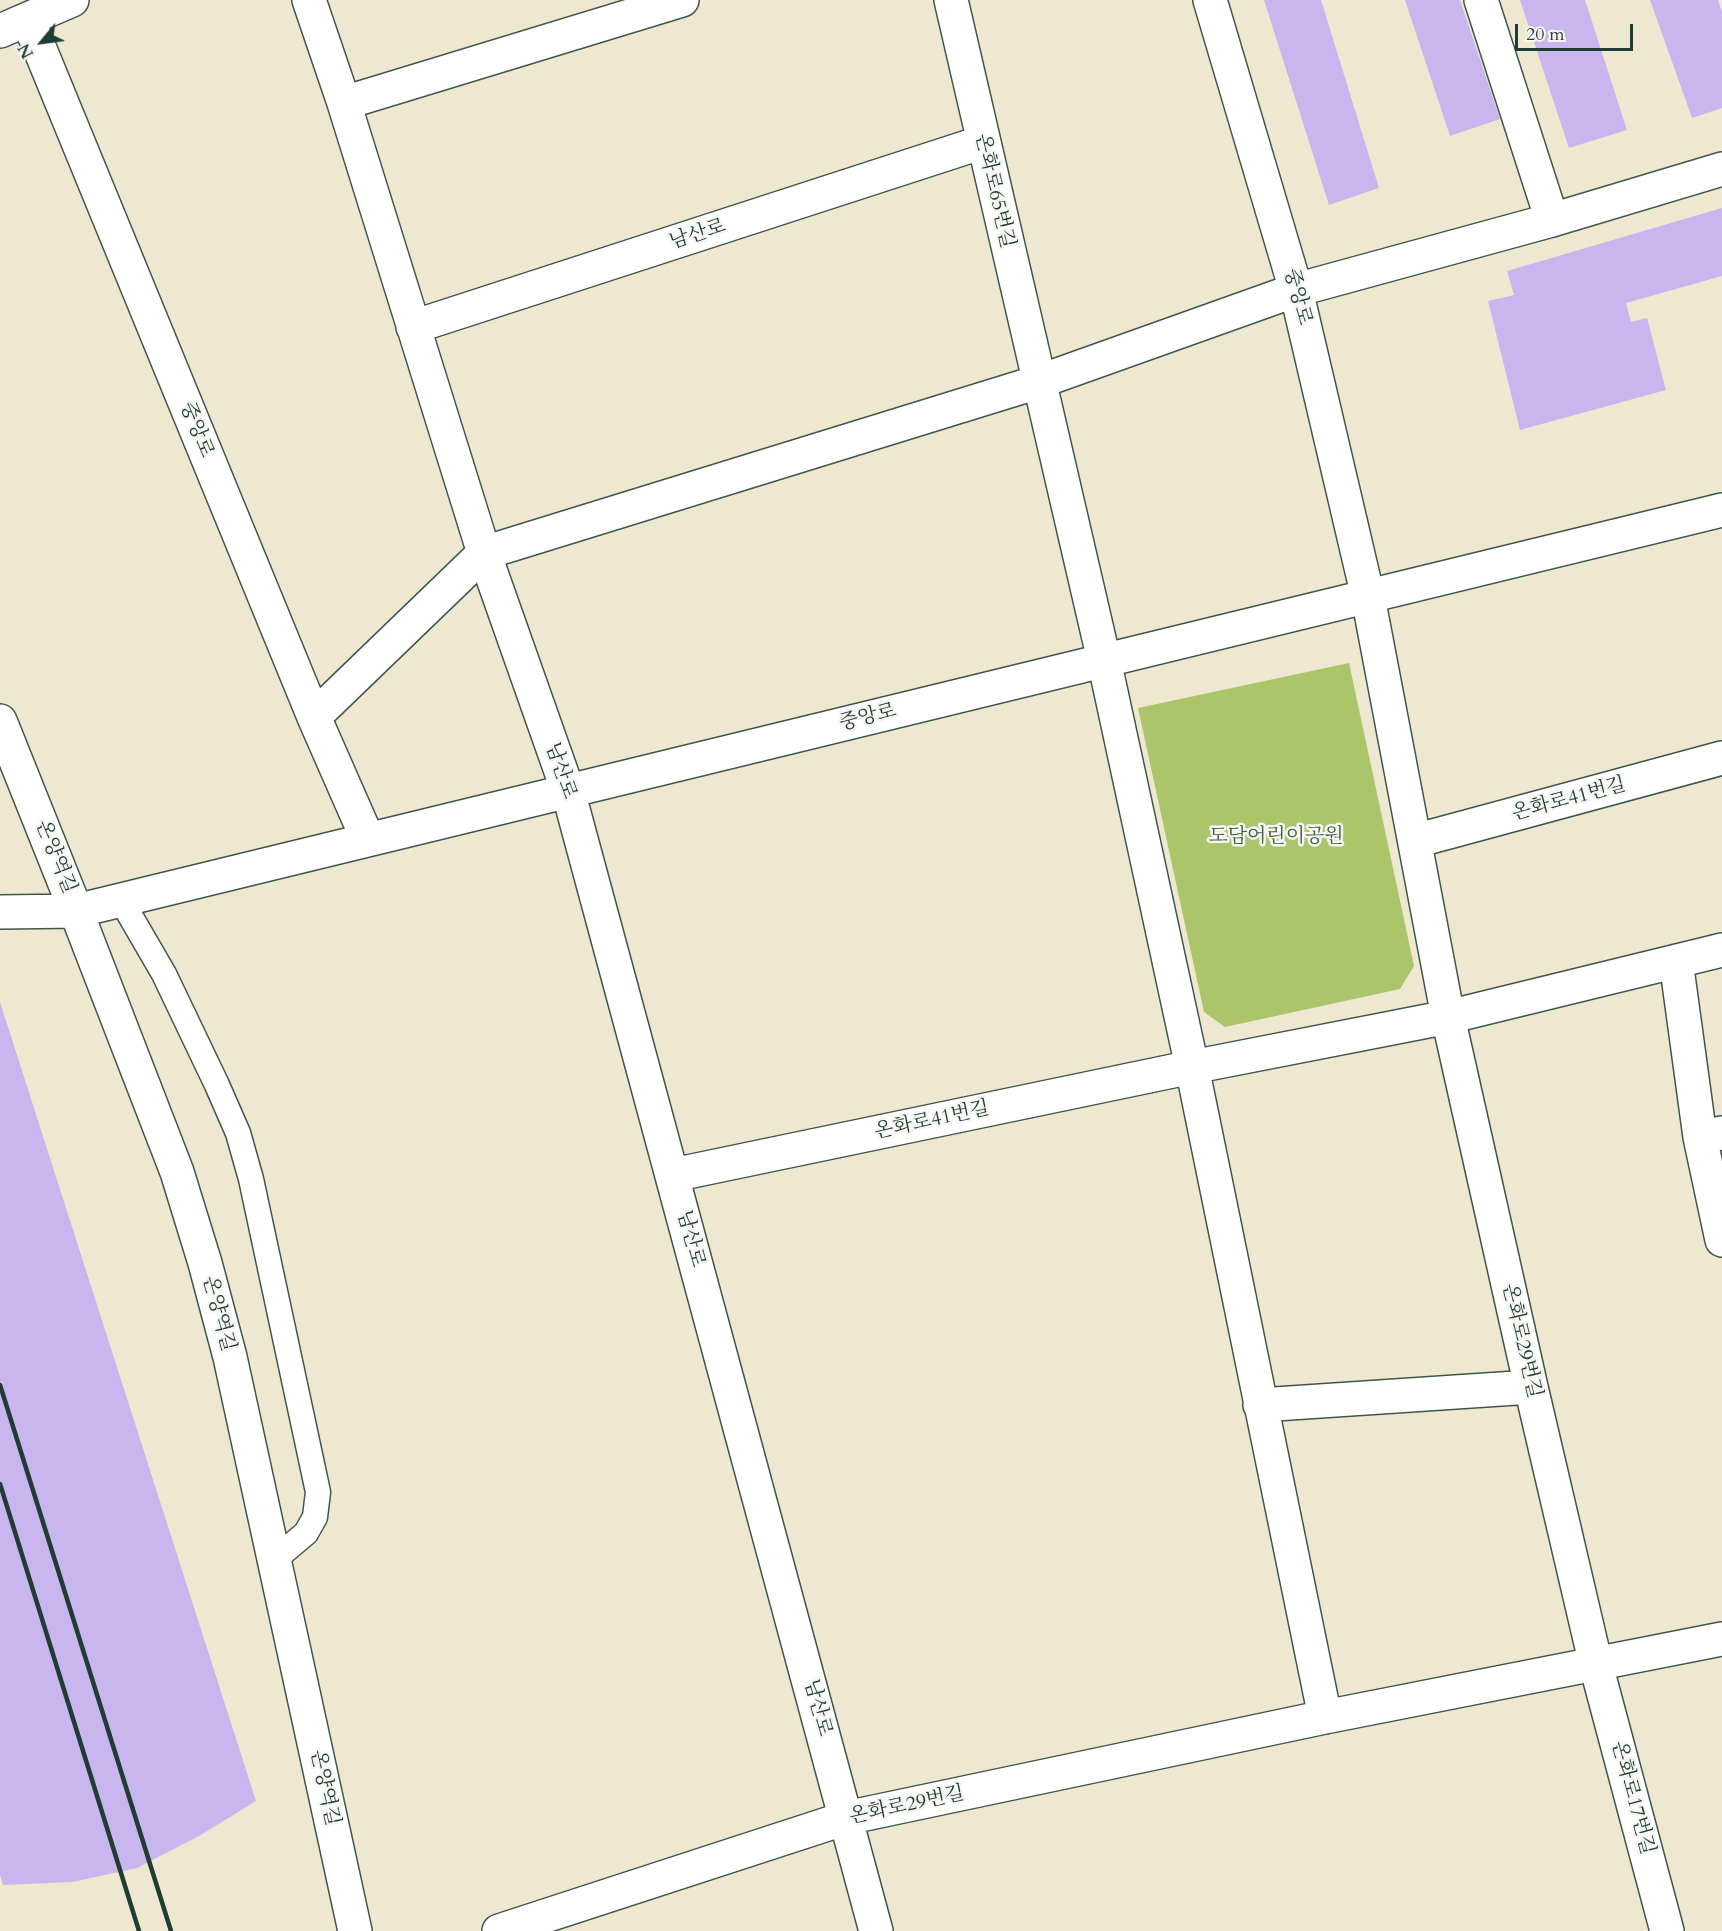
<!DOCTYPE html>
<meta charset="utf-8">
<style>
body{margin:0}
#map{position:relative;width:1722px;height:1931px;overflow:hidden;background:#eee8d0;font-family:Cardo,serif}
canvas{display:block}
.north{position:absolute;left:12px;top:12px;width:60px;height:60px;-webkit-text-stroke:4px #f6f6f2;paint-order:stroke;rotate:241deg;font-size:16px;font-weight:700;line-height:24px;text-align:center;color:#1f3d34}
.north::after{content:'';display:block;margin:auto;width:21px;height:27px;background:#1f3d34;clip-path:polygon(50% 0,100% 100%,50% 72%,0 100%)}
.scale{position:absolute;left:1515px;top:24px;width:118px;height:27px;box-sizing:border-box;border:3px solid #1f3d34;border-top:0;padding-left:8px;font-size:18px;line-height:21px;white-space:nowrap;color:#1f3d34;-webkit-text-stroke:4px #f6f6f2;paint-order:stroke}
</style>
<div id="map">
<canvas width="1722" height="1931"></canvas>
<div class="north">N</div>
<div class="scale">20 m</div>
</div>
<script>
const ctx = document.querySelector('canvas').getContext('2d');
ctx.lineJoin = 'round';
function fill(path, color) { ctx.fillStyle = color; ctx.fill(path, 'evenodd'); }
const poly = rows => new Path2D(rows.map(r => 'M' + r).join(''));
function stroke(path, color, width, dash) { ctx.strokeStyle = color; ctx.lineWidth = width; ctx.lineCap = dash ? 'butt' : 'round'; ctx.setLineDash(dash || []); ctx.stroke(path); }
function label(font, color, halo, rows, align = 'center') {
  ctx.font = font + ' Cardo,"Noto Serif KR",serif'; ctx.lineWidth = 5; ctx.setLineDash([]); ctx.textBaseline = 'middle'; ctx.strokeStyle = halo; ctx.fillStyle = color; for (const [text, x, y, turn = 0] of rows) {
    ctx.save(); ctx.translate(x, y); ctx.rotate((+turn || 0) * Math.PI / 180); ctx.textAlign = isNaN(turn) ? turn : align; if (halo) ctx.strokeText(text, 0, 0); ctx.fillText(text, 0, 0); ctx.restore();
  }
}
const green = poly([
 [1349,663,1414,966,1400,989,1225,1027,1204,1012,1138,708]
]);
const building = poly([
 [1264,0,1321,0,1379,188,1329,205],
 [1405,0,1460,0,1500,119,1450,136],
 [1520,0,1585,0,1627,130,1569,148],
 [1650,0,1718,0,1722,12,1722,108,1692,118],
 [1722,208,1722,276,1626,303,1631,322,1647,318,1666,390,1520,430,1488,301,1514,295,1507,271],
 [0,1002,256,1801,199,1836,137,1868,72,1882,3,1885,0,1875]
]);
const lane = poly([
 [121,900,164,974,217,1085,238,1133,251,1179,318,1492,315,1517,306,1533,274,1560]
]);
const street = poly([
 [309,0,344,103,484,553,568,791,876,1931],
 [951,0,1104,660,1192,1067,1325,1717],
 [1210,0,1296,290,1368,597,1448,1017,1531,1387,1596,1665,1667,1931],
 [1481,0,1552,220],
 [28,20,314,717,368,840],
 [0,31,72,0],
 [344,103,682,0],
 [413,327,983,142],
 [314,717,484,553,1038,382,1296,290,1552,220,1722,169],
 [0,721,76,911,177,1172,205,1263,230,1357,355,1931],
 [1415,841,1722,758],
 [0,912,76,911,1722,510],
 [1676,961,1700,1137,1722,1133],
 [1700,1137,1722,1240],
 [673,1175,1192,1067,1448,1017,1722,950],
 [1260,1405,1531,1387],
 [499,1931,846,1818,1325,1717,1722,1639]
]);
const rail = poly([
 [0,1385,171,1931],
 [0,1484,139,1931]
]);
const streetNames = [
 ["온화로65번길",994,191,77],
 ["남산로",698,235,-18],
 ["중앙로",1297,297,75],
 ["중앙로",196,430,68],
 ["중앙로",868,718,-14],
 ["남산로",560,771,71],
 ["온화로41번길",1569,800,-15],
 ["온양역길",55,857,68],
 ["온화로41번길",932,1121,-12],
 ["남산로",690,1239,75],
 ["온양역길",218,1314,75],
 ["온화로29번길",1521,1341,77],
 ["남산로",817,1708,75],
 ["온양역길",324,1788,78],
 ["온화로17번길",1632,1798,75],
 ["온화로29번길",907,1806,-12]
];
const parkNames = [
 ["도담어린이공원",1276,837]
];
fill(green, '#acc56b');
fill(building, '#cab6ee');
stroke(lane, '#3e574b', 27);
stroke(street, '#3e574b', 36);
stroke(lane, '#fff', 24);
stroke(street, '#fff', 33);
stroke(rail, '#1f3d34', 4.5);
label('20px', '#1f3d34', '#f6f6f2', streetNames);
label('20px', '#425f42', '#f6f6f2', parkNames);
</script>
